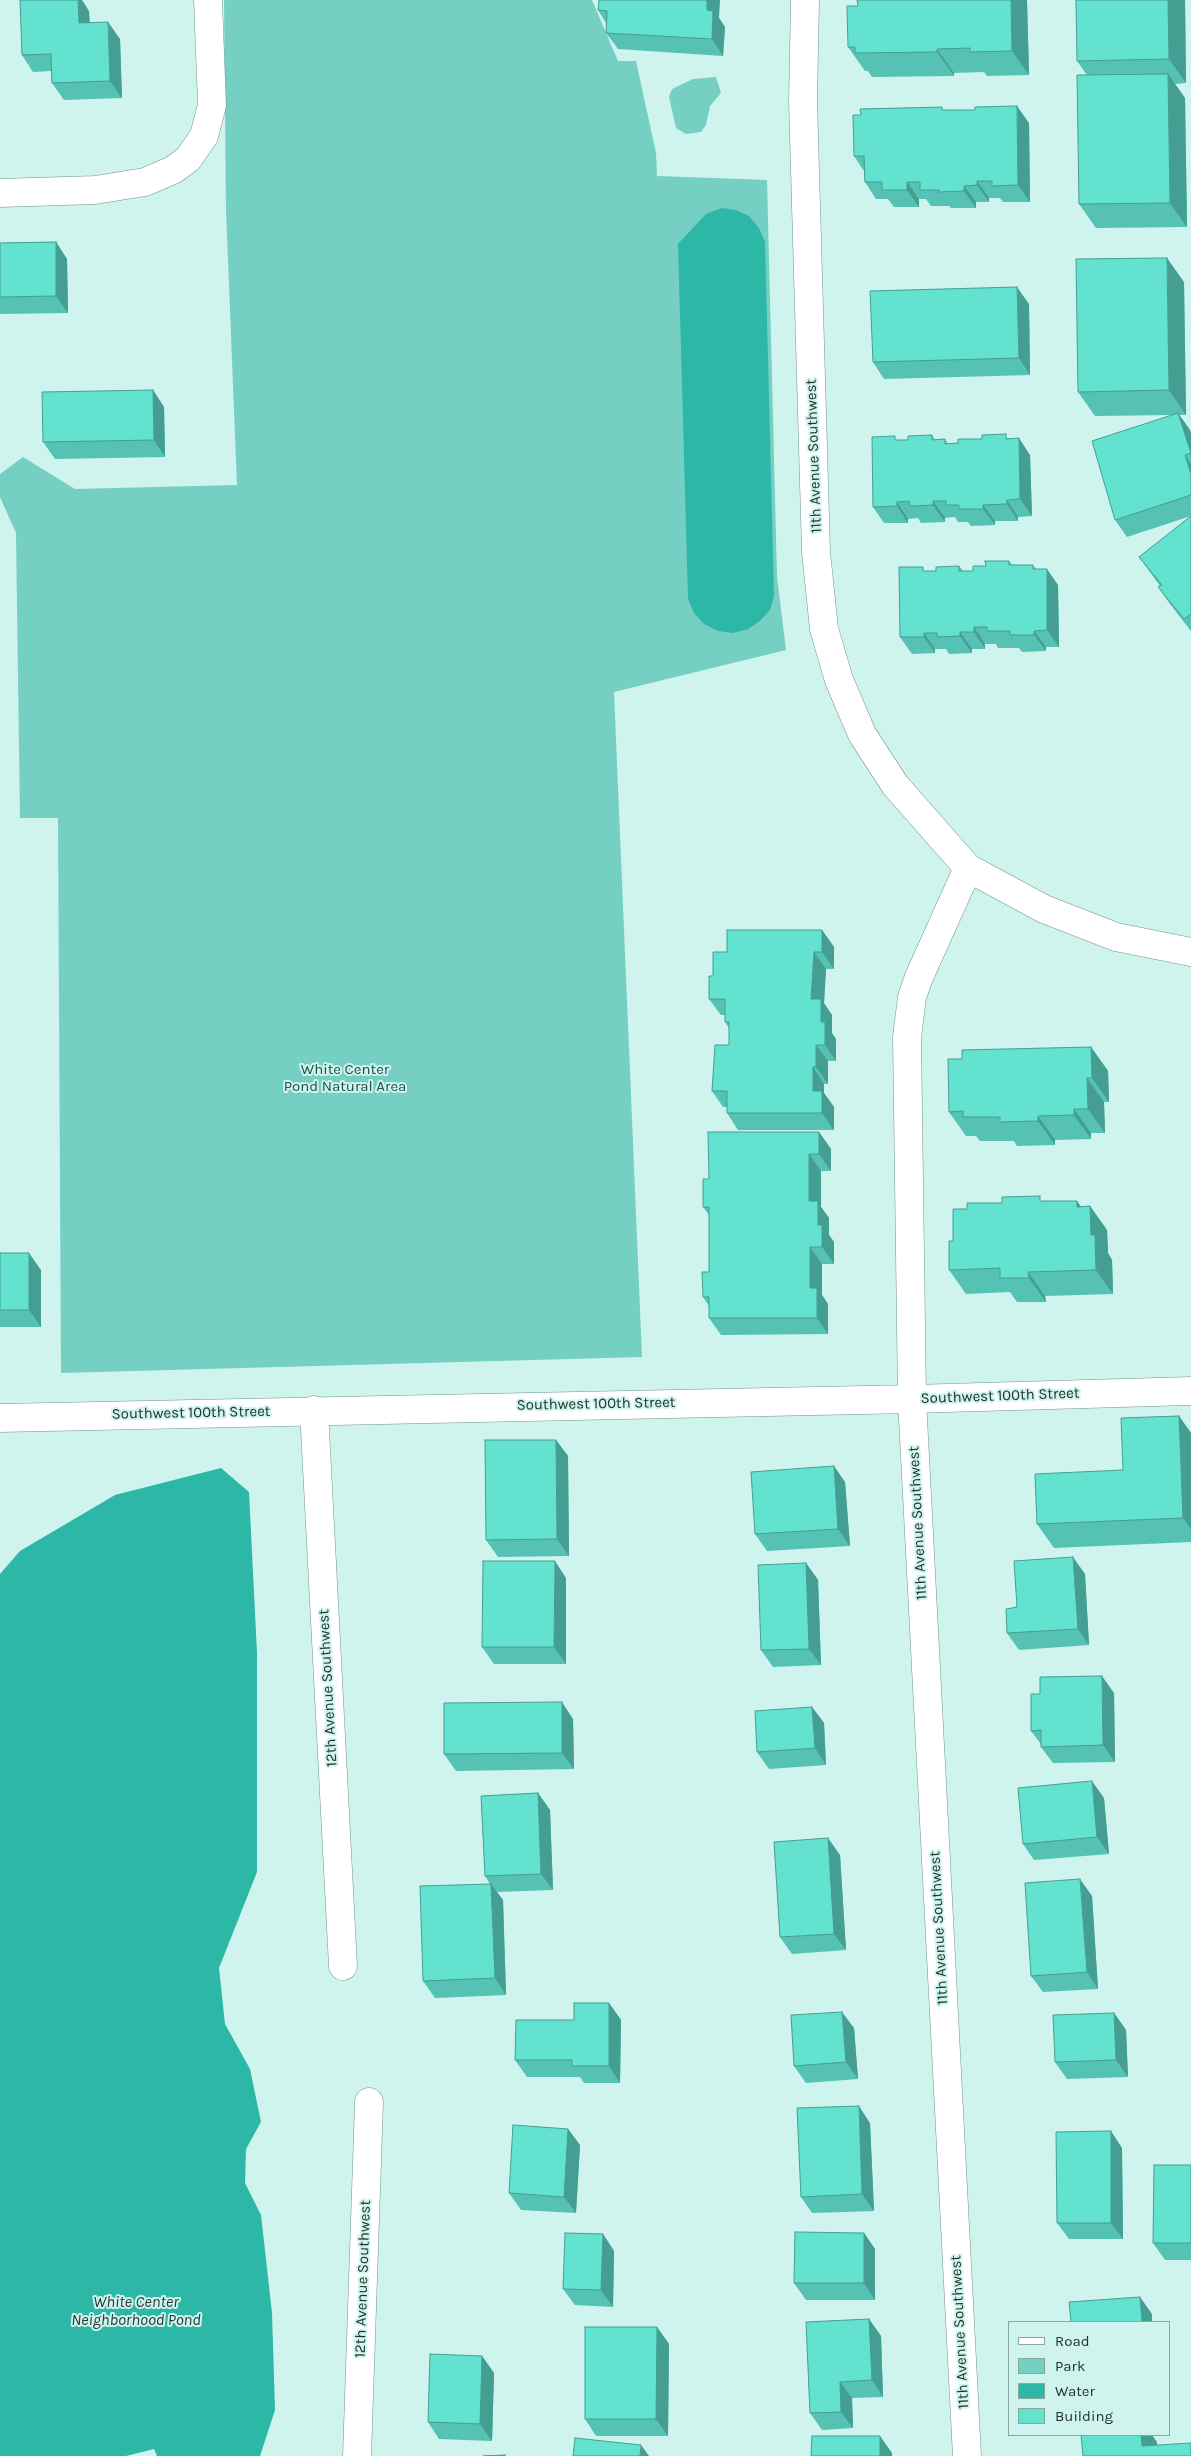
<!DOCTYPE html>
<style>
body{margin:0}
#map{position:relative;width:1191px;height:2456px;overflow:hidden;background:#cef4ed;font-family:Karla,sans-serif}
canvas{display:block}
.legend{position:absolute;left:1008px;top:2321px;width:162px;height:115px;box-sizing:border-box;background:#cef4ed;border:1px solid #8aa6a1;margin:0;padding:6px 9px;list-style:none;font-size:15px;color:#23312f}
.legend li{display:flex;align-items:center;gap:10px;height:25px}
.legend b{width:25px;border:1px solid #8aa6a1}
</style>
<div id="map">
<canvas width="1191" height="2456"></canvas>
<ul class="legend">
<li><b style="height:6px;background:#fff"></b>Road</li>
<li><b style="height:14px;background:#75cfc2"></b>Park</li>
<li><b style="height:14px;background:#2db7a6"></b>Water</li>
<li><b style="height:14px;background:#63e2d0"></b>Building</li>
</ul>
</div>
<script>
const ctx = document.querySelector('canvas').getContext('2d');
ctx.lineJoin = 'round';
function fill(path, color) { ctx.fillStyle = color; ctx.fill(path, 'evenodd'); }
const poly = rows => new Path2D(rows.map(r => 'M' + r).join(''));
function stroke(path, color, width, dash) { ctx.strokeStyle = color; ctx.lineWidth = width; ctx.lineCap = dash ? 'butt' : 'round'; ctx.setLineDash(dash || []); ctx.stroke(path); }
function label(font, color, halo, rows, align = 'center') {
  ctx.font = font + ' Karla,sans-serif'; ctx.lineWidth = 4; ctx.setLineDash([]); ctx.textBaseline = 'middle'; ctx.strokeStyle = halo; ctx.fillStyle = color; for (const [text, x, y, turn = 0] of rows) {
    ctx.save(); ctx.translate(x, y); ctx.rotate((+turn || 0) * Math.PI / 180); ctx.textAlign = isNaN(turn) ? turn : align; if (halo) ctx.strokeText(text, 0, 0); ctx.fillText(text, 0, 0); ctx.restore();
  }
}
const green = poly([
 [224,0,592,0,618,61,636,61,656,153,657,176,767,180,777,577,786,650,614,692,642,1357,61,1373,58,818,20,818,16,533,0,497,0,474,23,457,75,489,237,485,226,210],
 [716,77,721,93,710,106,706,125,701,132,686,134,676,128,669,97,672,89,693,79]
]);
const water = poly([
 [722,208,736,210,749,216,759,228,765,242,774,596,770,610,760,621,748,629,733,633,718,631,704,624,694,613,688,599,678,244,706,214],
 [221,1468,249,1492,257,1653,257,1872,219,1968,225,2024,250,2069,261,2122,246,2149,245,2183,261,2215,272,2313,275,2410,260,2456,157,2456,154,2449,126,2456,0,2456,0,1574,20,1551,115,1495]
]);
const minor = poly([
 [805,0,803,101,816,552,824,629,839,680,862,734,895,785,968,868,1044,909,1116,937,1191,952],
 [0,193,95,190,145,182,173,170,188,159,204,136,212,105,208,0],
 [314,1410,343,1966],
 [0,1418,912,1399,1191,1391],
 [357,2456,369,2102],
 [967,2456,912,1399,907,1037,912,997,919,977,968,868]
]);
const wall = poly([
 [1027,0,1029,75,987,76,984,72,954,73,954,76,872,77,868,71,865,71,848,47],
 [1185,0,1186,83,1175,84,1185,98,1187,227,1096,228,1079,204,1087,75,1077,61],
 [598,10,719,18,725,27,723,56,618,49,606,33,606,23],
 [89,11,90,23,120,39,122,98,64,100,52,83,51,71,33,72,22,55],
 [944,110,1029,123,1030,202,1003,202,1000,198,989,198,989,202,976,202,976,208,951,208,949,206,931,206,926,199,919,199,919,207,894,207,888,199,876,199,865,182,864,171,854,156,861,115],
 [56,242,67,259,68,313,0,314,0,243],
 [1184,282,1186,415,1179,415,1190,430,1191,434,1191,516,1127,537,1115,520,1173,415,1095,416,1078,392],
 [1029,304,1030,375,884,379,873,362],
 [153,390,164,407,165,457,55,459,43,442],
 [932,435,935,440,945,439,948,444,1009,438,1030,455,1032,516,1018,517,1018,521,995,521,995,525,971,526,968,522,958,522,955,517,945,518,945,522,921,523,918,518,908,519,908,523,884,523,873,507,898,440,908,440],
 [1191,516,1191,631,1170,604,1158,587,1160,586,1139,557],
 [1009,561,1012,565,1033,565,1036,569,1058,585,1059,647,1046,647,1046,651,1022,652,1019,648,998,648,996,644,985,644,985,649,972,649,972,653,949,654,946,649,935,649,935,653,912,654,900,637,926,571,936,571,959,566,963,571,973,571,986,566],
 [822,930,834,947,834,969,826,969,824,1003,832,1015,832,1033,836,1039,836,1061,828,1061,828,1084,824,1084,824,1093,834,1107,834,1130,738,1130,727,1113,727,1107,723,1107,712,1091,729,1045,729,1028,725,1022,725,1015,721,1015,709,999,713,976,727,952],
 [1091,1047,1108,1071,1109,1102,1104,1102,1105,1133,1091,1133,1091,1139,1055,1140,1055,1145,1017,1146,1014,1141,980,1141,976,1136,966,1136,949,1112,962,1059],
 [819,1132,831,1149,831,1171,821,1171,821,1207,829,1218,829,1235,834,1242,834,1264,822,1264,822,1295,828,1304,828,1334,721,1335,709,1318,709,1306,703,1297,709,1272,709,1215,703,1207,709,1179],
 [1043,1201,1081,1207,1090,1206,1107,1230,1108,1253,1112,1260,1113,1294,1045,1296,1046,1302,1017,1302,1010,1292,966,1294,949,1270,953,1241,967,1209],
 [0,1253,41,1270,41,1327,0,1327],
 [1179,1416,1191,1433,1191,1542,1054,1548,1037,1524,1123,1470],
 [556,1440,568,1456,569,1556,498,1557,486,1540],
 [845,1482,850,1546,767,1551,755,1534],
 [806,1563,818,1580,821,1665,773,1667,761,1650],
 [1085,1574,1089,1645,1019,1650,1007,1633,1017,1607],
 [566,1578,566,1664,494,1664,482,1647],
 [1114,1693,1115,1762,1053,1763,1041,1747,1041,1744,1031,1731],
 [812,1707,824,1723,826,1765,769,1769,757,1752],
 [573,1719,574,1769,456,1771,444,1754],
 [538,1793,550,1810,553,1890,497,1892,503,1900,506,1995,435,1998,423,1981,490,1884,485,1876],
 [1104,1798,1109,1854,1034,1860,1023,1844],
 [840,1855,846,1950,792,1954,780,1937],
 [1092,1896,1098,1989,1043,1992,1031,1976],
 [609,2003,621,2020,620,2083,584,2083,580,2077,527,2077,515,2060,574,2020],
 [1114,2013,1126,2030,1128,2077,1067,2079,1055,2062],
 [854,2028,858,2079,806,2083,794,2066],
 [870,2123,874,2211,812,2213,801,2197],
 [568,2129,580,2145,576,2213,521,2210,509,2193],
 [1122,2148,1123,2239,1069,2239,1057,2223],
 [1191,2165,1191,2260,1165,2260,1153,2243],
 [864,2233,875,2249,875,2300,806,2300,794,2283],
 [603,2234,614,2251,613,2307,575,2305,563,2289],
 [869,2319,881,2336,883,2397,852,2398,853,2428,822,2430,810,2413],
 [657,2327,669,2344,668,2436,596,2436,585,2419],
 [482,2356,494,2373,492,2441,439,2439,428,2422]
]);
const shadedWall = poly([
 [78,0,82,0,89,11,90,40,79,23],
 [707,0,720,0,719,18,725,27,723,56,712,39,707,10],
 [1011,0,1027,0,1029,75,1012,51],
 [1168,0,1185,0,1186,83,1169,59],
 [108,22,120,39,122,98,110,81],
 [937,49,954,73,954,76,937,52],
 [1168,74,1185,98,1187,227,1170,203],
 [1017,106,1029,123,1030,202,1018,185],
 [977,181,989,198,989,202,977,185],
 [907,182,919,199,919,207,907,190],
 [964,186,976,202,976,208,964,191],
 [56,242,67,259,68,313,56,296],
 [1167,258,1184,282,1186,415,1169,390],
 [1017,287,1029,304,1030,375,1019,358],
 [153,390,164,407,165,457,154,440],
 [1178,413,1190,430,1191,434,1191,453],
 [1019,438,1030,455,1032,516,1020,499],
 [1185,455,1191,464,1191,474],
 [1007,500,1018,517,1018,521,1007,504],
 [933,501,945,518,945,522,933,505],
 [897,502,908,519,908,523,897,506],
 [983,505,995,521,995,525,983,509],
 [1047,569,1058,585,1059,647,1047,630],
 [974,627,985,644,985,649,974,632],
 [1034,631,1046,647,1046,651,1034,635],
 [960,632,972,649,972,653,960,636],
 [924,633,935,649,935,653,924,637],
 [822,930,834,947,834,969,822,952],
 [814,952,826,969,824,1003,832,1015,832,1033,836,1039,836,1061,825,1045,821,1022,811,999],
 [816,1045,828,1061,828,1084,816,1067],
 [1091,1047,1108,1071,1109,1102,1092,1078],
 [813,1067,824,1084,824,1093,834,1107,834,1130,822,1113,813,1091],
 [1087,1078,1104,1102,1105,1133,1088,1109],
 [1074,1109,1091,1133,1091,1139,1074,1115],
 [1038,1116,1055,1140,1055,1145,1038,1121],
 [819,1132,831,1149,831,1171,819,1154],
 [809,1154,821,1171,821,1207,829,1218,829,1235,834,1242,834,1264,822,1247,818,1225,809,1201],
 [1077,1201,1090,1219,1090,1206,1107,1230,1108,1253,1112,1260,1113,1294,1096,1270,1091,1235,1077,1207],
 [810,1247,822,1264,822,1295,828,1304,828,1334,817,1318,810,1288],
 [29,1253,41,1270,41,1327,29,1310],
 [1028,1272,1045,1296,1046,1302,1029,1278],
 [1179,1416,1191,1433,1191,1529,1183,1518],
 [556,1440,568,1456,569,1556,557,1539],
 [834,1466,845,1482,850,1546,838,1529],
 [1073,1557,1085,1574,1089,1645,1078,1629],
 [555,1561,566,1578,566,1664,554,1647],
 [806,1563,818,1580,821,1665,809,1649],
 [1102,1676,1114,1693,1115,1762,1103,1745],
 [562,1702,573,1719,574,1769,562,1753],
 [812,1707,824,1723,826,1765,815,1748],
 [1092,1781,1104,1798,1109,1854,1097,1837],
 [538,1793,550,1810,553,1890,541,1874],
 [828,1838,840,1855,846,1950,834,1934],
 [1080,1879,1092,1896,1098,1989,1087,1972],
 [491,1884,503,1900,506,1995,495,1978],
 [609,2003,621,2020,620,2083,609,2066],
 [842,2012,854,2028,858,2079,846,2062],
 [1114,2013,1126,2030,1128,2077,1116,2060],
 [859,2106,870,2123,874,2211,862,2194],
 [568,2129,580,2145,576,2213,564,2197],
 [1111,2131,1122,2148,1123,2239,1111,2223],
 [864,2233,875,2249,875,2300,864,2283],
 [603,2234,614,2251,613,2307,601,2290],
 [1140,2297,1152,2314,1152,2322,1142,2322],
 [869,2319,881,2336,883,2397,872,2380],
 [657,2327,669,2344,668,2436,656,2419],
 [482,2356,494,2373,492,2441,480,2424],
 [840,2382,852,2398,853,2428,841,2412],
 [1141,2435,1152,2435,1157,2442,1158,2456,1142,2446],
 [880,2436,892,2453,892,2456,880,2456],
 [641,2445,649,2456,640,2456]
]);
const building = poly([
 [20,0,78,0,79,23,108,22,110,81,52,83,51,54,22,55,20,0],
 [599,0,707,0,707,10,713,11,712,39,606,33,607,11,598,10,599,0],
 [857,0,1011,0,1012,51,970,52,970,48,937,49,937,52,855,53,855,47,848,47,847,6,858,6,857,0],
 [1076,0,1168,0,1169,59,1077,61,1076,0],
 [1168,74,1170,203,1079,204,1077,75,1168,74],
 [1017,106,1018,185,992,186,992,181,977,181,977,185,964,186,964,191,939,192,939,190,920,190,920,182,907,182,907,190,882,190,882,182,865,182,864,156,854,156,853,115,861,115,860,109,942,107,942,110,975,110,975,107,1017,106],
 [56,242,56,296,0,297,0,243,56,242],
 [1167,258,1169,390,1078,392,1076,259,1167,258],
 [1017,287,1019,358,873,362,870,291,1017,287],
 [153,390,154,440,43,442,42,392,153,390],
 [1178,413,1191,453,1185,455,1191,474,1191,495,1115,520,1092,441,1178,413],
 [1006,434,1006,439,1019,438,1020,499,1007,500,1007,504,983,505,983,509,959,509,959,505,946,505,946,501,933,501,933,505,910,506,909,501,897,502,897,506,873,507,872,437,895,436,895,440,908,440,908,436,932,435,932,440,945,439,945,444,958,443,958,439,982,439,982,435,1006,434],
 [1191,516,1191,614,1184,619,1158,587,1162,585,1139,557,1191,516],
 [985,561,1009,561,1009,565,1033,565,1033,569,1047,569,1047,630,1034,631,1034,635,1010,635,1010,631,987,631,987,627,974,627,974,632,960,632,960,636,937,637,937,633,924,633,924,637,900,637,899,567,923,567,923,571,936,571,936,567,959,566,959,571,973,571,973,566,986,566,985,561],
 [727,930,822,930,822,952,814,952,811,999,821,999,821,1022,825,1022,825,1045,816,1045,816,1067,813,1067,813,1091,822,1091,822,1113,727,1113,727,1091,712,1091,715,1045,729,1045,729,1022,725,1022,725,999,709,999,709,976,713,976,713,952,727,952,727,930],
 [1091,1047,1092,1078,1087,1078,1088,1109,1074,1109,1074,1115,1038,1116,1038,1121,1000,1122,1000,1117,963,1117,963,1111,949,1112,948,1059,962,1059,962,1050,1091,1047],
 [708,1132,819,1132,819,1154,809,1154,809,1201,818,1201,818,1225,822,1225,822,1247,810,1247,810,1288,817,1288,817,1318,709,1318,709,1297,703,1297,702,1272,709,1272,709,1207,703,1207,703,1179,709,1179,708,1132],
 [1040,1196,1040,1201,1077,1201,1077,1207,1090,1206,1091,1235,1095,1235,1096,1270,1028,1272,1029,1278,1000,1278,1000,1268,949,1270,949,1241,953,1241,953,1209,967,1209,967,1203,1002,1203,1002,1197,1040,1196],
 [0,1253,29,1253,29,1310,0,1310,0,1253],
 [1179,1416,1183,1518,1037,1524,1035,1474,1123,1470,1121,1418,1179,1416],
 [485,1440,556,1440,557,1539,486,1540,485,1440],
 [834,1466,838,1529,755,1534,751,1472,834,1466],
 [1073,1557,1078,1629,1007,1633,1006,1609,1017,1607,1014,1561,1073,1557],
 [483,1561,555,1561,554,1647,482,1647,483,1561],
 [806,1563,809,1649,761,1650,758,1565,806,1563],
 [1102,1676,1103,1745,1041,1747,1041,1730,1031,1731,1031,1694,1040,1694,1040,1677,1102,1676],
 [562,1702,562,1753,444,1754,444,1703,562,1702],
 [812,1707,815,1748,757,1752,755,1711,812,1707],
 [1092,1781,1097,1837,1023,1844,1018,1788,1092,1781],
 [538,1793,541,1874,485,1876,481,1796,538,1793],
 [828,1838,834,1934,780,1937,774,1842,828,1838],
 [1080,1879,1087,1972,1031,1976,1025,1883,1080,1879],
 [491,1884,495,1978,423,1981,420,1886,491,1884],
 [574,2003,609,2003,609,2066,572,2066,572,2060,515,2060,516,2020,574,2020,574,2003],
 [842,2012,846,2062,794,2066,791,2015,842,2012],
 [1114,2013,1116,2060,1055,2062,1053,2015,1114,2013],
 [859,2106,862,2194,801,2197,797,2108,859,2106],
 [513,2125,568,2129,564,2197,509,2193,513,2125],
 [1111,2131,1111,2223,1057,2223,1056,2132,1111,2131],
 [1154,2165,1191,2165,1191,2243,1153,2243,1154,2165],
 [795,2232,864,2233,864,2283,794,2283,795,2232],
 [565,2233,603,2234,601,2290,563,2289,565,2233],
 [1140,2297,1142,2322,1071,2322,1069,2302,1140,2297],
 [869,2319,872,2380,840,2382,841,2412,810,2413,806,2322,869,2319],
 [585,2327,657,2327,656,2419,585,2419,585,2327],
 [430,2354,482,2356,480,2424,428,2422,430,2354],
 [1081,2435,1141,2435,1142,2446,1191,2443,1191,2456,1083,2456,1081,2435],
 [812,2436,880,2436,880,2456,811,2456,812,2436],
 [575,2438,641,2445,640,2456,573,2456,575,2438],
 [505,2455,505,2456,483,2456,505,2455]
]);
const streetNames = [
 ["11th Avenue Southwest",814,456,-92],
 ["Southwest 100th Street",1000,1396,-2],
 ["Southwest 100th Street",596,1404,-1],
 ["Southwest 100th Street",191,1413,-1],
 ["11th Avenue Southwest",918,1523,-93],
 ["12th Avenue Southwest",328,1688,-93],
 ["11th Avenue Southwest",939,1928,-93],
 ["12th Avenue Southwest",363,2279,-88],
 ["11th Avenue Southwest",960,2332,-93]
];
const parkNames = [
 ["White Center",345,1070],
 ["Pond Natural Area",345,1087]
];
const waterNames = [
 ["White Center",136,2302],
 ["Neighborhood Pond",136,2320]
];
fill(green, '#75cfc2');
fill(water, '#2db7a6');
stroke(minor, '#71948e', 29);
stroke(minor, '#fff', 28);
fill(wall, '#55c2b3');
fill(shadedWall, '#459e92');
fill(building, '#63e2d0');
stroke(building, '#459e92', 1);
label('15px', '#23312f', '#cef4ed', streetNames);
label('15px', '#195048', '#cef4ed', parkNames);
label('italic 16px', '#1f3532', '#cef4ed', waterNames);
</script>
